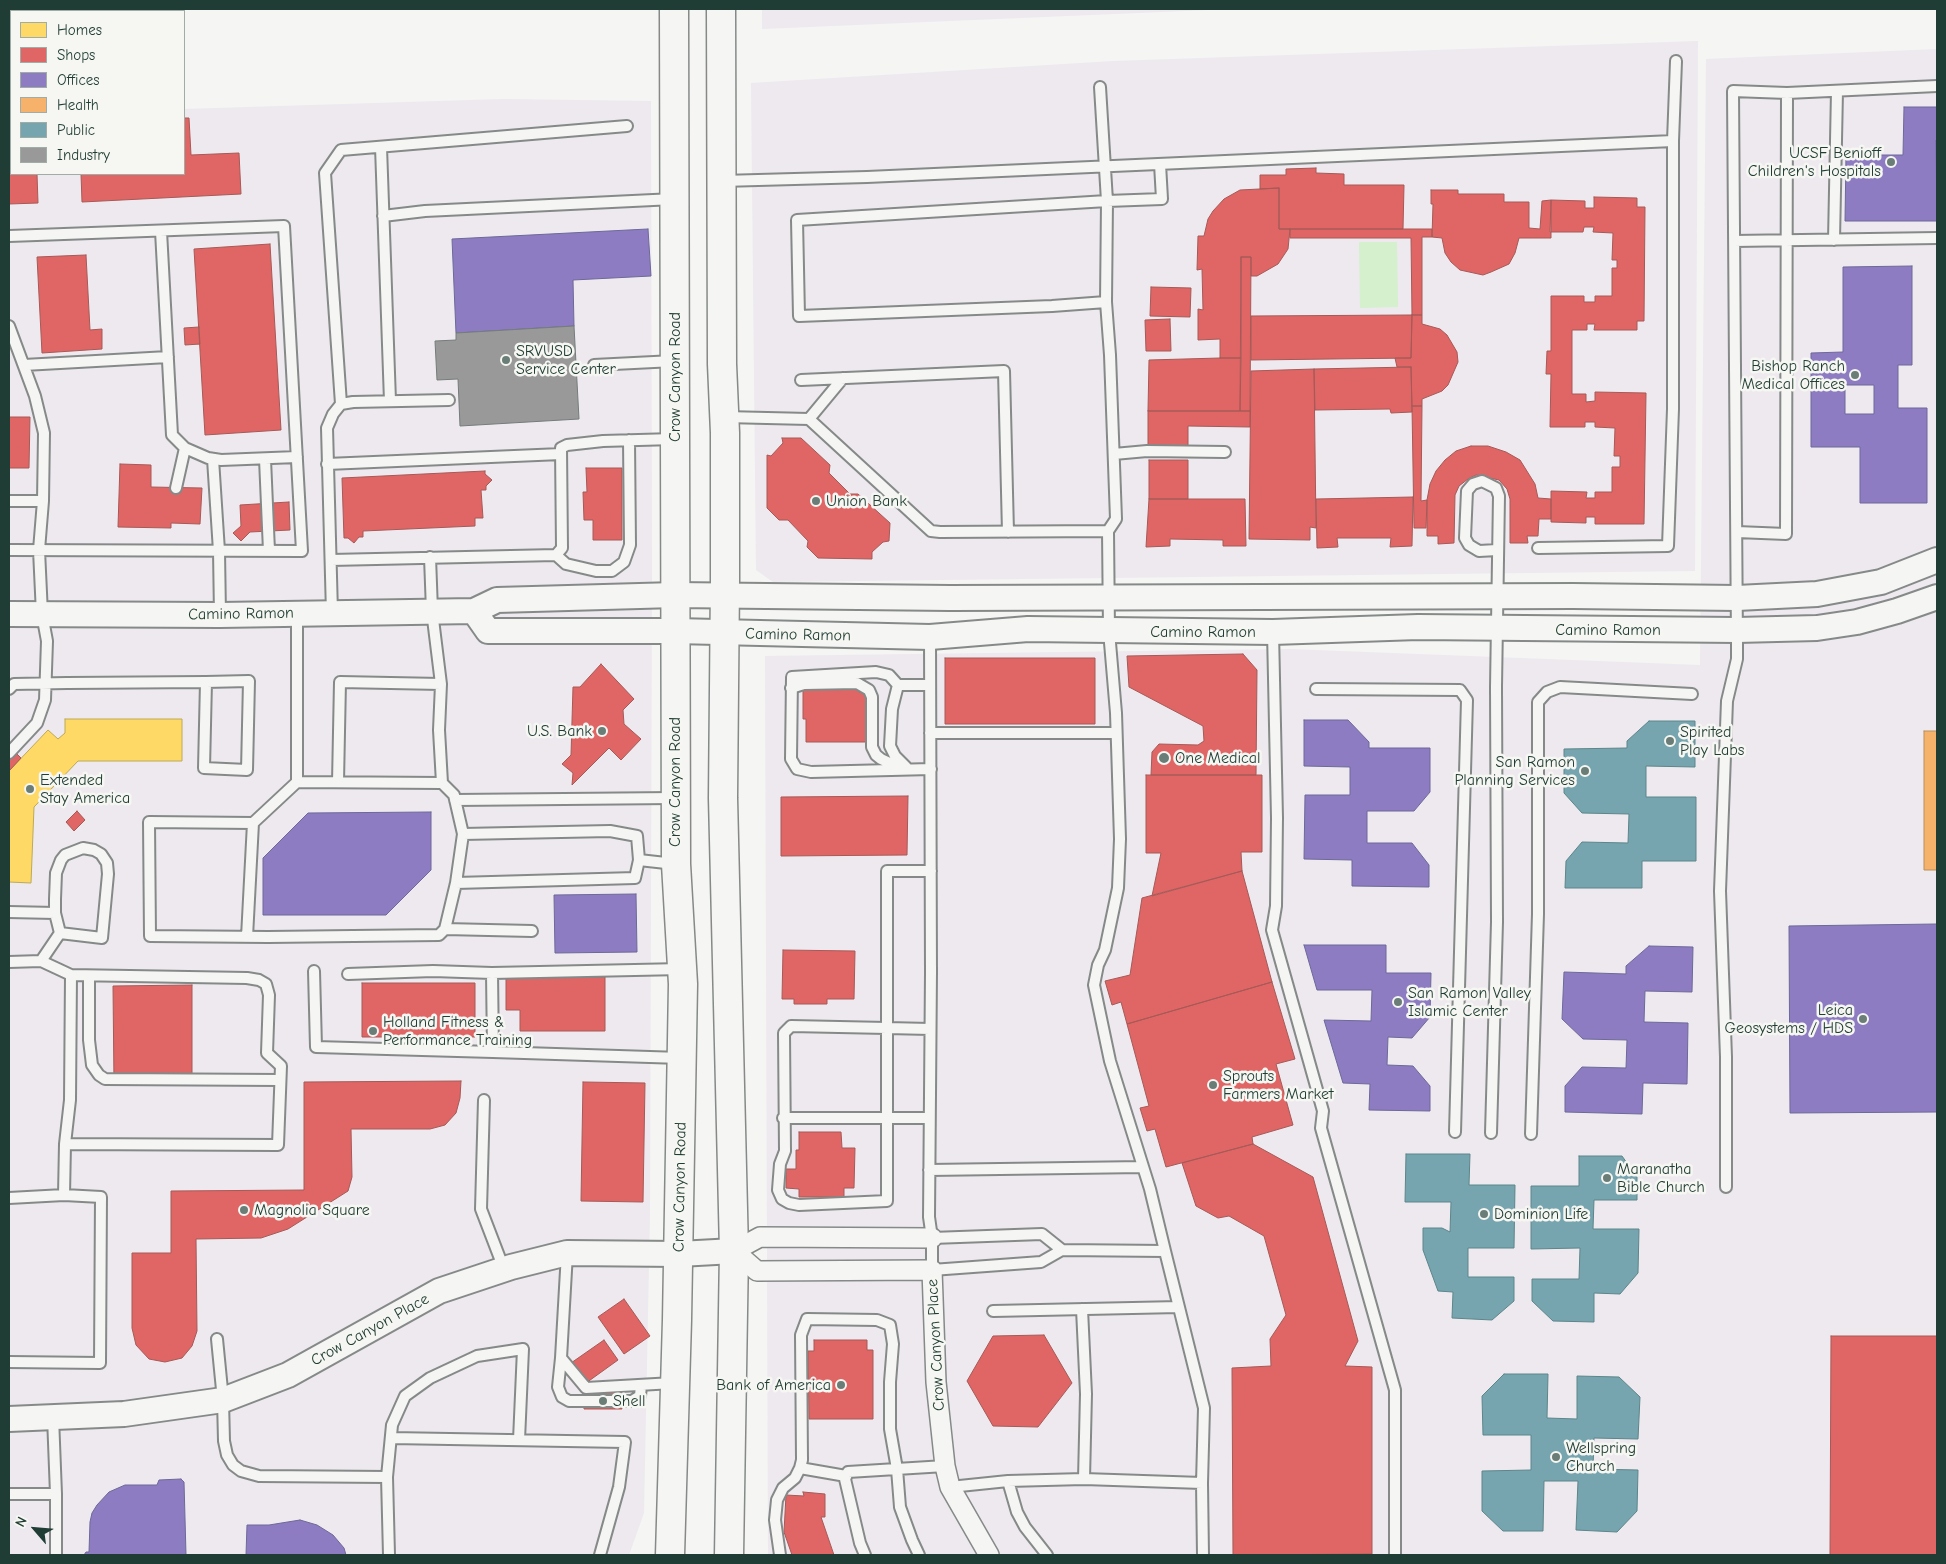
<!DOCTYPE html>
<style>
body{margin:0}
#map{position:relative;width:1946px;height:1564px;overflow:hidden;background:#f5f5f3;font-family:"Comic Neue",sans-serif}
canvas{display:block}
.frame{position:absolute;inset:0;border:10px solid #1f3d34;pointer-events:none}
.legend{position:absolute;left:10px;top:10px;width:175px;height:165px;box-sizing:border-box;background:#f6f6f2;border:1px solid #a0aca6;margin:0;padding:6px 9px;list-style:none;font-size:15px;color:#1f3d34}
.legend li{display:flex;align-items:center;gap:10px;height:25px}
.legend b{width:25px;border:1px solid #a0aca6}
.north{position:absolute;left:10px;top:1504px;width:50px;height:50px;-webkit-text-stroke:4px #f6f6f2;paint-order:stroke;rotate:297deg;font-size:14px;font-weight:700;line-height:20px;text-align:center;color:#1f3d34}
.north::after{content:'';display:block;margin:auto;width:18px;height:22px;background:#1f3d34;clip-path:polygon(50% 0,100% 100%,50% 72%,0 100%)}
</style>
<div id="map">
<canvas width="1946" height="1564"></canvas>
<div class="frame"></div>
<ul class="legend">
<li><b style="height:14px;background:#ffd966"></b>Homes</li>
<li><b style="height:14px;background:#e06666"></b>Shops</li>
<li><b style="height:14px;background:#8e7cc3"></b>Offices</li>
<li><b style="height:14px;background:#f6b26b"></b>Health</li>
<li><b style="height:14px;background:#76a5af"></b>Public</li>
<li><b style="height:14px;background:#999"></b>Industry</li>
</ul>
<div class="north">N</div>
</div>
<script>
const ctx = document.querySelector('canvas').getContext('2d');
ctx.lineJoin = 'round';
function fill(path, color) { ctx.fillStyle = color; ctx.fill(path, 'evenodd'); }
const poly = rows => new Path2D(rows.map(r => 'M' + r).join(''));
function stroke(path, color, width, dash) { ctx.strokeStyle = color; ctx.lineWidth = width; ctx.lineCap = dash ? 'butt' : 'round'; ctx.setLineDash(dash || []); ctx.stroke(path); }
function label(font, color, halo, rows, align = 'center') {
  ctx.font = font + ' "Comic Neue",sans-serif'; ctx.lineWidth = 5; ctx.setLineDash([]); ctx.textBaseline = 'middle'; ctx.strokeStyle = halo; ctx.fillStyle = color; for (const [text, x, y, turn = 0] of rows) {
    ctx.save(); ctx.translate(x, y); ctx.rotate((+turn || 0) * Math.PI / 180); ctx.textAlign = isNaN(turn) ? turn : align; if (halo) ctx.strokeText(text, 0, 0); ctx.fillText(text, 0, 0); ctx.restore();
  }
}
const built = poly([
 [762,9,1232,9,762,29],
 [1698,41,1695,571,773,582,756,570,751,83,1114,61],
 [1937,49,1937,1555,768,1555,765,656,1289,649,1700,665,1706,59],
 [503,99,651,101,652,572,650,1214,644,1513,629,1555,9,1555,9,116,11,116,11,174,184,174,184,109]
]);
const green = poly([
 [1359,242,1397,242,1398,307,1360,308]
]);
const homes = poly([
 [65,719,182,719,182,761,78,761,34,807,31,883,9,882,9,771,48,730,58,739,65,733,65,719]
]);
const shops = poly([
 [184,118,189,118,191,155,239,153,241,194,82,202,81,174,184,174,184,118],
 [11,125,11,174,37,174,38,203,9,204,9,126,11,125],
 [1316,168,1316,173,1344,174,1344,185,1404,185,1403,229,1279,229,1279,188,1260,189,1260,175,1286,175,1286,169,1316,168],
 [1279,188,1279,229,1290,229,1288,249,1278,264,1257,276,1251,276,1251,257,1241,257,1241,358,1220,358,1220,339,1198,340,1198,309,1203,310,1202,269,1197,270,1198,236,1204,236,1208,219,1213,211,1224,199,1240,190,1279,188],
 [1431,190,1458,190,1458,194,1504,194,1504,202,1529,202,1529,228,1540,229,1542,201,1551,200,1551,238,1519,238,1515,253,1509,264,1491,272,1483,275,1460,270,1451,262,1445,253,1442,238,1432,237,1433,204,1431,204,1431,190],
 [1594,197,1637,198,1637,207,1645,207,1644,321,1637,321,1637,330,1594,330,1595,324,1587,324,1587,330,1572,330,1572,394,1586,394,1586,402,1595,401,1595,392,1646,393,1644,524,1595,524,1595,517,1586,517,1586,523,1551,522,1551,491,1587,492,1586,498,1595,498,1595,492,1612,492,1612,467,1620,467,1620,456,1614,456,1615,428,1595,427,1595,422,1585,422,1585,427,1550,427,1551,374,1546,374,1547,351,1551,351,1551,296,1584,296,1584,302,1595,302,1595,296,1612,296,1612,268,1617,268,1617,260,1612,260,1613,233,1593,232,1594,227,1584,227,1583,232,1550,232,1551,200,1585,201,1585,208,1594,208,1594,197],
 [1290,229,1432,229,1432,237,1422,237,1422,315,1412,315,1411,238,1290,238,1290,229],
 [270,244,281,430,205,435,194,249,270,244],
 [86,255,90,330,102,329,102,349,42,353,37,257,86,255],
 [1241,257,1251,257,1250,411,1240,411,1241,257],
 [1151,287,1191,288,1190,317,1150,316,1151,287],
 [1412,315,1422,315,1422,324,1440,329,1447,335,1457,352,1458,362,1448,385,1442,391,1422,399,1422,406,1412,406,1411,367,1397,367,1395,358,1411,358,1412,315],
 [1412,315,1411,358,1251,360,1251,316,1412,315],
 [1170,319,1171,351,1146,351,1145,320,1170,319],
 [199,327,200,344,185,345,184,328,199,327],
 [1220,358,1241,358,1240,411,1148,411,1149,360,1220,358],
 [1411,367,1412,412,1391,413,1390,409,1315,410,1314,369,1411,367],
 [1314,369,1316,528,1310,527,1310,540,1249,539,1251,371,1314,369],
 [1412,406,1422,406,1421,501,1427,500,1426,528,1414,528,1412,406],
 [1148,411,1250,411,1250,427,1188,426,1188,446,1148,446,1148,411],
 [9,417,30,417,29,468,9,468,9,417],
 [782,438,801,438,830,465,829,473,850,494,858,494,890,523,889,541,883,542,872,552,872,559,818,558,807,547,808,541,788,520,779,520,767,508,767,455,771,456,783,443,782,438],
 [1471,446,1488,446,1506,452,1520,460,1535,484,1538,498,1551,499,1551,519,1539,519,1538,536,1527,536,1528,543,1510,543,1510,499,1507,489,1499,480,1476,475,1468,479,1459,486,1455,495,1454,543,1438,544,1438,536,1427,536,1427,500,1430,484,1436,471,1445,460,1456,451,1471,446],
 [1149,460,1188,460,1188,499,1149,499,1149,460],
 [120,464,151,465,151,487,202,488,200,524,171,523,171,528,118,527,120,464],
 [586,468,622,468,622,540,593,540,593,520,584,520,583,492,587,492,586,468],
 [485,471,485,474,492,480,486,486,486,490,481,490,483,518,475,518,475,526,363,531,363,537,359,537,354,543,348,538,344,538,342,478,485,471],
 [1413,497,1412,546,1390,547,1391,538,1337,538,1338,547,1317,548,1316,499,1413,497],
 [1149,499,1245,499,1246,546,1223,546,1223,540,1170,539,1170,546,1146,547,1149,499],
 [289,502,290,530,250,532,241,541,233,533,241,526,240,505,289,502],
 [1243,654,1257,670,1256,775,1151,775,1152,752,1159,744,1198,745,1204,741,1203,726,1129,687,1127,656,1243,654],
 [945,658,1095,658,1095,724,945,724,945,658],
 [601,664,634,699,623,710,624,724,641,739,621,760,609,748,572,785,573,773,562,764,571,755,573,687,580,687,601,664],
 [859,685,859,692,867,692,867,742,806,742,806,719,803,719,803,686,859,685],
 [9,746,21,758,9,771,9,746],
 [1146,775,1262,775,1262,852,1241,852,1242,871,1152,896,1161,853,1146,853,1146,775],
 [908,796,907,855,781,856,781,797,908,796],
 [77,811,85,820,74,831,66,822,77,811],
 [1242,871,1272,982,1127,1024,1121,1002,1112,1005,1105,981,1130,975,1142,898,1242,871],
 [783,950,855,951,854,999,827,999,827,1004,794,1004,794,999,782,999,783,950],
 [605,977,605,1031,520,1031,520,1010,506,1010,506,978,605,977],
 [1272,982,1295,1059,1276,1064,1293,1125,1252,1137,1253,1144,1166,1167,1155,1129,1147,1131,1140,1108,1149,1106,1127,1024,1272,982],
 [362,983,475,983,475,1037,362,1037,362,983],
 [192,985,192,1083,114,1083,113,986,192,985],
 [461,1081,460,1098,456,1113,445,1125,430,1129,351,1129,352,1177,348,1191,288,1229,261,1238,196,1239,197,1331,192,1346,182,1358,165,1362,149,1359,136,1345,132,1328,132,1253,171,1253,171,1191,304,1190,304,1082,461,1081],
 [583,1082,645,1083,643,1202,581,1201,583,1082],
 [799,1132,841,1132,842,1148,855,1148,854,1188,844,1188,844,1197,799,1197,799,1189,786,1188,786,1169,796,1169,796,1150,799,1150,799,1132],
 [1253,1144,1313,1177,1358,1341,1345,1366,1372,1367,1372,1554,1233,1555,1232,1368,1271,1366,1270,1339,1286,1315,1264,1236,1229,1216,1218,1218,1196,1206,1182,1163,1253,1144],
 [624,1299,650,1336,624,1354,598,1317,624,1299],
 [1044,1335,1072,1383,1038,1427,993,1426,967,1381,993,1336,1044,1335],
 [1831,1336,1937,1336,1937,1555,1830,1555,1831,1336],
 [604,1340,618,1360,586,1383,571,1363,604,1340],
 [814,1340,867,1340,867,1350,873,1350,873,1419,809,1419,808,1351,814,1351,814,1340],
 [584,1392,622,1392,622,1409,584,1409,584,1392],
 [803,1492,825,1494,825,1517,821,1517,834,1555,792,1555,784,1532,786,1495,804,1496,803,1492]
]);
const offices = poly([
 [1904,107,1937,107,1937,140,1936,140,1937,221,1845,221,1846,155,1903,155,1904,107],
 [648,229,651,276,573,280,574,326,456,333,452,239,648,229],
 [1912,266,1912,365,1898,365,1898,408,1927,408,1927,503,1860,503,1860,447,1811,447,1811,353,1843,352,1843,267,1912,266],
 [1845,385,1874,385,1874,414,1845,414,1845,385],
 [1304,720,1348,720,1369,742,1369,748,1430,748,1430,792,1414,811,1367,811,1367,843,1412,843,1429,865,1429,887,1352,886,1352,860,1304,859,1305,795,1350,795,1350,767,1304,766,1304,720],
 [431,812,431,870,386,915,263,915,263,858,308,813,431,812],
 [636,894,637,952,555,953,554,895,636,894],
 [1937,924,1937,1112,1790,1113,1789,926,1937,924],
 [1304,945,1386,945,1386,973,1431,973,1430,1017,1412,1038,1388,1037,1387,1065,1413,1066,1430,1086,1430,1111,1369,1110,1370,1084,1343,1083,1324,1020,1371,1021,1372,990,1317,990,1304,945],
 [1649,946,1693,947,1692,992,1645,991,1644,1022,1688,1023,1687,1084,1643,1083,1642,1114,1565,1112,1565,1086,1582,1067,1626,1068,1627,1040,1583,1039,1562,1019,1564,972,1626,974,1626,966,1649,946],
 [181,1479,184,1482,186,1555,84,1555,86,1552,89,1552,90,1522,92,1513,97,1505,109,1492,125,1485,157,1485,159,1480,181,1479],
 [300,1520,317,1525,333,1535,344,1548,346,1555,246,1555,247,1525,269,1525,300,1520]
]);
const health = poly([
 [1924,731,1937,731,1937,870,1924,870,1924,731]
]);
const public = poly([
 [1649,721,1695,721,1695,767,1646,766,1646,797,1696,797,1696,861,1642,861,1642,888,1565,888,1566,861,1582,842,1628,843,1629,814,1582,813,1564,793,1564,749,1627,748,1627,741,1649,721],
 [1406,1154,1470,1154,1469,1185,1515,1185,1514,1248,1468,1248,1468,1277,1514,1277,1514,1301,1492,1320,1452,1318,1453,1292,1438,1291,1423,1250,1423,1228,1442,1228,1450,1232,1451,1202,1405,1202,1406,1154],
 [1579,1156,1622,1156,1637,1177,1637,1200,1594,1200,1593,1229,1639,1229,1638,1273,1620,1294,1594,1293,1594,1322,1553,1321,1532,1301,1532,1279,1579,1279,1580,1248,1531,1249,1531,1186,1579,1186,1579,1156],
 [1504,1374,1548,1374,1547,1418,1577,1419,1577,1376,1619,1377,1640,1397,1638,1439,1594,1438,1593,1469,1638,1470,1637,1511,1617,1532,1576,1530,1578,1481,1544,1481,1543,1531,1503,1531,1482,1511,1482,1471,1531,1470,1531,1435,1483,1435,1482,1396,1504,1374]
]);
const industry = poly([
 [574,326,579,419,460,426,458,379,437,380,435,341,456,340,456,333,574,326]
]);
const service = poly([
 [88,9,88,11],
 [9,26,11,25],
 [1100,87,1107,201,1106,302,1110,355,1116,519,1108,531,1109,631,1116,713,1120,839,1118,888,1105,950,1098,965,1094,985,1110,1061,1150,1189,1165,1251],
 [1787,93,1937,86],
 [381,147,390,401],
 [722,181,867,177,1673,141],
 [383,216,425,211,674,199],
 [161,231,172,435,185,448,208,458,221,460,297,457],
 [9,236,284,226,302,551,9,550],
 [1834,240,1837,91],
 [1734,241,1937,238],
 [1106,302,1052,306,799,316,797,220,1107,201,1162,199,1160,164],
 [9,326,35,396,44,433,43,501,39,550,42,614,47,641,45,700,37,723,9,753],
 [24,365,168,357],
 [594,365,674,361],
 [843,378,809,419,931,531,940,532,1108,531],
 [801,380,1004,371,1008,532],
 [341,404,325,173,341,150,627,126],
 [725,417,809,419],
 [1114,454,1147,451,1225,452],
 [213,459,219,551,220,615],
 [265,459,269,551],
 [327,464,561,454],
 [176,488,185,448],
 [9,501,43,501],
 [1538,548,1668,546,1673,409,1673,141,1676,61],
 [556,555,566,564,596,571,612,571,624,562,630,545,629,440],
 [430,557,432,611,441,684,439,730,442,783],
 [331,560,556,555,562,548,561,448,567,445,603,441,674,439],
 [332,613,327,428,333,414,341,404,353,402,449,400],
 [297,614,297,782],
 [1273,632,1277,818,1276,906,1272,930,1323,1111,1321,1128,1395,1390,1395,1555],
 [930,637,931,972,929,1217,932,1238,932,1270,1041,1262,1062,1250,1165,1251,1204,1408,1202,1483,1203,1555],
 [898,685,892,709,890,746,895,756,906,767],
 [930,685,898,685,889,675,876,672,792,677,791,759,797,769,811,772,931,769],
 [791,688,804,684,857,683,869,690,872,697,872,747,876,755,881,759,898,767],
 [9,689,14,684,67,683,206,682,249,681,247,770,204,768,206,682],
 [1316,689,1460,690,1467,700,1455,1132],
 [930,733,1116,733],
 [338,782,340,682,441,684],
 [455,800,674,798],
 [253,823,149,822,150,936,268,937,439,935,445,929],
 [463,834,610,831,637,836,639,860,635,878,456,883,445,929,532,931],
 [639,860,675,864],
 [9,912,55,913],
 [247,937,253,823,297,782,442,783,454,795,463,834,456,883],
 [41,961,60,933,55,913,55,899,56,873,61,860,65,855,83,848,94,850,101,854,107,863,108,874,102,938,60,933],
 [9,962,41,961,71,975,247,978,259,980,266,984,269,995,267,1053,281,1066,278,1145,65,1144],
 [314,971,316,1047,493,1052],
 [492,973,493,1052,681,1058],
 [348,974,433,971,492,973,682,969],
 [89,976,89,1040,92,1065,99,1075,105,1079,280,1080],
 [930,1029,887,1028,791,1026,784,1033,785,1151,780,1164,778,1190,782,1199,789,1203,799,1205,887,1201,887,871,931,871],
 [484,1100,481,1209,504,1269],
 [783,1118,929,1118],
 [1491,1133,1497,922,1496,687,1499,496,1496,488,1482,481,1473,484,1467,491,1465,538,1469,545,1479,551,1497,550],
 [1531,1134,1538,914,1538,702,1547,692,1560,687,1692,694],
 [929,1170,1143,1167],
 [1726,1187,1726,1057,1720,891,1727,701,1737,659,1737,642,1733,91,1787,93,1786,534,1737,532],
 [64,1195,65,1144,70,1100,71,975],
 [9,1198,64,1195,101,1197,100,1363,9,1362],
 [932,1238,1042,1234,1062,1250],
 [567,1253,561,1358,586,1388,673,1383],
 [1082,1309,1086,1394,1084,1479],
 [993,1311,1179,1307],
 [217,1339,223,1400,224,1441,227,1455,233,1465,241,1471,259,1476,387,1477,392,1425,405,1396,430,1378,477,1356,523,1349,519,1440],
 [561,1358,558,1387,562,1397,569,1401,632,1401,640,1396,641,1385],
 [53,1417,56,1494,56,1555],
 [391,1438,625,1442,619,1487,600,1555],
 [800,1468,846,1476],
 [387,1477,389,1555],
 [1008,1481,1017,1512,1025,1527,1047,1555],
 [950,1487,1008,1481,1084,1479,1202,1483],
 [9,1494,56,1494],
 [780,1555,775,1520,777,1500,783,1488,795,1478,800,1468,802,1460,801,1335,807,1319,877,1320,890,1325,893,1344,890,1382,890,1429,897,1469,900,1507,912,1540,919,1555],
 [865,1555,860,1543,845,1479,848,1472,945,1466]
]);
const minor = poly([
 [932,1238,760,1237,734,1251,757,1271,932,1270,936,1382,945,1466,950,1487,989,1555]
]);
const tertiary = poly([
 [474,611,488,631,675,631,930,637,1028,629,1273,632,1418,627,1737,630,1817,628,1857,622,1897,611,1937,597],
 [9,614,220,615,474,611,497,600,675,595,950,598,1573,596,1737,598,1817,594,1881,582,1937,560],
 [9,1419,124,1414,223,1400,288,1375,439,1291,511,1267,567,1253,679,1254,734,1251]
]);
const secondary = poly([
 [721,9,722,364,725,433,725,580,723,798,734,1251,729,1555],
 [670,1555,677,1320,683,984,676,864,674,9]
]);
const markers = [
 [1891,162,5,"#6a7d77"],
 [506,360,5,"#6a7d77"],
 [1855,375,5,"#6a7d77"],
 [816,501,5,"#6a7d77"],
 [602,731,5,"#6a7d77"],
 [1670,741,5,"#6a7d77"],
 [1164,758,6,"#6a7d77"],
 [1585,771,5,"#6a7d77"],
 [30,789,5,"#6a7d77"],
 [1398,1002,5,"#6a7d77"],
 [1863,1019,5,"#6a7d77"],
 [373,1031,5,"#6a7d77"],
 [1213,1085,5,"#6a7d77"],
 [1607,1178,5,"#6a7d77"],
 [244,1210,5,"#6a7d77"],
 [1484,1214,5,"#6a7d77"],
 [841,1385,5,"#6a7d77"],
 [603,1401,5,"#6a7d77"],
 [1556,1457,5,"#6a7d77"]
];
const poiNames = [
 ["UCSF Benioff",1881,153,"right"],
 ["Children's Hospitals",1881,171,"right"],
 ["SRVUSD",516,351],
 ["Service Center",516,369],
 ["Bishop Ranch",1845,366,"right"],
 ["Medical Offices",1845,384,"right"],
 ["Union Bank",826,501],
 ["U.S. Bank",592,731,"right"],
 ["Spirited",1680,732],
 ["Play Labs",1680,750],
 ["One Medical",1175,758],
 ["San Ramon",1575,762,"right"],
 ["Planning Services",1575,780,"right"],
 ["Extended",40,780],
 ["Stay America",40,798],
 ["San Ramon Valley",1408,993],
 ["Islamic Center",1408,1011],
 ["Leica",1853,1010,"right"],
 ["Geosystems / HDS",1853,1028,"right"],
 ["Holland Fitness &",383,1022],
 ["Performance Training",383,1040],
 ["Sprouts",1223,1076],
 ["Farmers Market",1223,1094],
 ["Maranatha",1617,1169],
 ["Bible Church",1617,1187],
 ["Magnolia Square",254,1210],
 ["Dominion Life",1494,1214],
 ["Bank of America",831,1385,"right"],
 ["Shell",613,1401],
 ["Wellspring",1566,1448],
 ["Church",1566,1466]
];
const streetNames = [
 ["Crow Canyon Road",675,377,-90],
 ["Camino Ramon",241,614,-1],
 ["Camino Ramon",1608,630],
 ["Camino Ramon",1203,632],
 ["Camino Ramon",798,635,1],
 ["Crow Canyon Road",675,782,-90],
 ["Crow Canyon Road",680,1187,-89],
 ["Crow Canyon Place",370,1330,-29],
 ["Crow Canyon Place",936,1345,-93]
];
fill(built, '#ede9ef');
fill(green, '#d4f0cc');
fill(homes, '#ffd966');
stroke(homes, '#bcaa57', 1);
fill(shops, '#e06666');
stroke(shops, '#a65a57', 1);
fill(offices, '#8e7cc3');
stroke(offices, '#6d6998', 1);
fill(health, '#f6b26b');
stroke(health, '#b68f5a', 1);
fill(public, '#76a5af');
stroke(public, '#5c868a', 1);
fill(industry, '#999');
stroke(industry, '#747d7b', 1);
stroke(service, '#858a88', 14);
stroke(minor, '#858a88', 22);
stroke(tertiary, '#858a88', 28);
stroke(secondary, '#858a88', 31);
stroke(service, '#f5f5f3', 10);
stroke(minor, '#f5f5f3', 19);
stroke(tertiary, '#f5f5f3', 24);
stroke(secondary, '#f5f5f3', 28);
for (const [x, y, r, color] of markers) { const dot = new Path2D(); dot.arc(x, y, r, 0, 2 * Math.PI); ctx.fillStyle = color; ctx.fill(dot); stroke(dot, '#f6f6f2', 2); }
label('16px', '#1f3d34', '#f6f6f2', poiNames, 'left');
label('16px', '#1f3d34', '#f6f6f2', streetNames);
</script>
